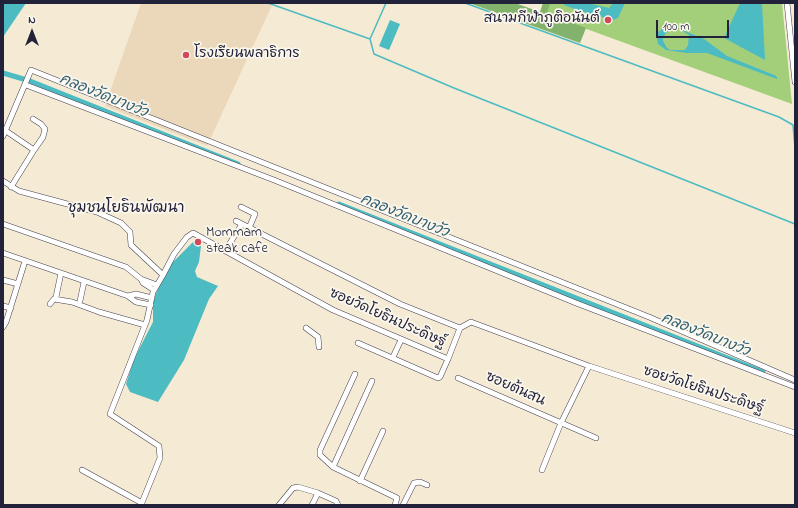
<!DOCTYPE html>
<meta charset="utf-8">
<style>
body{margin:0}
#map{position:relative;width:798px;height:508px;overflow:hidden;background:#f5ead3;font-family:"Indie Flower",sans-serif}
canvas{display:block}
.frame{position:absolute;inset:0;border:4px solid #22223b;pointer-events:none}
.north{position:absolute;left:12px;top:12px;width:40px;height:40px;-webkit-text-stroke:3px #fbf7ec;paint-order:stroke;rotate:0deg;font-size:11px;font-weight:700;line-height:16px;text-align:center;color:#22223b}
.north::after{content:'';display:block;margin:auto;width:14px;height:18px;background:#22223b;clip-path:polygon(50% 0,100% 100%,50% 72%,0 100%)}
.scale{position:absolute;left:656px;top:20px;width:73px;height:18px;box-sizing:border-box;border:2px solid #22223b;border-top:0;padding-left:5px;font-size:12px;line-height:14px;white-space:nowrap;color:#22223b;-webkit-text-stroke:3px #fbf7ec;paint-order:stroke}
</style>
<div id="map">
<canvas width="798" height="508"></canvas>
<div class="frame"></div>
<div class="north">N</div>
<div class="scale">100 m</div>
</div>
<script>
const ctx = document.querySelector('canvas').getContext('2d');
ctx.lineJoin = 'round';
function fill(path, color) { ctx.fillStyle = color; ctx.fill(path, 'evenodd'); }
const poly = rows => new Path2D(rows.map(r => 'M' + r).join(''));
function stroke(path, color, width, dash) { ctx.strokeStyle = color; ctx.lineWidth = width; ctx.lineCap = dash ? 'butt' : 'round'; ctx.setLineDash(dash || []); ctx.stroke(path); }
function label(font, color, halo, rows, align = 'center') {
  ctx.font = font + ' "Indie Flower","Playpen Sans Thai",sans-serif'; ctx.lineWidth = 3.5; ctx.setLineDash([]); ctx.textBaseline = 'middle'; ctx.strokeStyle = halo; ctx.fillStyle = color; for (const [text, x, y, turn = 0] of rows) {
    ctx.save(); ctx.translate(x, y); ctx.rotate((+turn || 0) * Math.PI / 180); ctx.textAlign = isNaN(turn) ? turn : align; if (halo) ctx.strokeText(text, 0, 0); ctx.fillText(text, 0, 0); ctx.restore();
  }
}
const built = poly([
 [141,3,273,3,207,146,105,106]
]);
const green = poly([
 [544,3,782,3,792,104,540,12]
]);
const forest = poly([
 [469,3,515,3,540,12,543,3,550,3,547,14,586,28,580,43]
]);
const water = poly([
 [3,3,26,3,3,37],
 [564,3,587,3,609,8,613,3,625,3,618,18,613,20,580,11,564,5],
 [740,3,762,3,765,60,724,38],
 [390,20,400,24,389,50,379,46],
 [673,26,704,39,727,56,774,75,777,77,777,79,707,53,687,53,666,50,658,44,656,33,666,27],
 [675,28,680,29,689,35,688,45,685,50,670,50,667,48,663,41,663,38,666,33],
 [195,240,201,246,199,262,195,271,197,277,218,286,209,299,184,360,158,402,130,392,126,384,134,359,153,322,153,301,167,268]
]);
const stream = poly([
 [268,3,370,39,374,54,454,88,795,224],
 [465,3,779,117,793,125,795,148],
 [370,39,386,3]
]);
const canal = poly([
 [3,73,30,81,238,164],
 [339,204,763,372]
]);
const minor = poly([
 [787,3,795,82],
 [26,85,274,180,576,303,795,387],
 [33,119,41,124,45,129,43,137,34,150],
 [6,131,34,150,11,187],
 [3,136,31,70,649,317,795,380],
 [3,181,19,191,97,212,121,223,130,232,131,245,163,275,174,254,187,237,193,233,333,310,448,359,460,328,471,322,589,366,795,433],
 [241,207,255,214,249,228],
 [236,221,400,304,460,328],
 [3,224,126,267,141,279,143,283,154,290],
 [225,251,242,224],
 [3,253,128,296,136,302,151,305],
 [141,279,157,285],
 [3,280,18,284],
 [128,296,136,294,152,298],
 [56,297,61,273],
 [80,301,84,282],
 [50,304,54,299,72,302,99,312,145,325],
 [3,306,11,308],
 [3,327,6,322,25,261],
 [306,328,318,337,319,347],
 [358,343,438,378,440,377,448,359],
 [393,357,401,340],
 [355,374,320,450,320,455,333,467,397,498,395,505],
 [458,378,596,438],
 [333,467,372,381],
 [82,470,142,503],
 [542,470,561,423,589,366],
 [360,481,383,431],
 [141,505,160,458,159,446,110,414,147,320,153,292,163,275],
 [279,505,293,488,298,487,318,493,336,501,338,505],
 [312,505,318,493],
 [403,505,414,483,420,482,427,485]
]);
const markers = [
 [608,20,4,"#d1495b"],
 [186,55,4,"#d1495b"],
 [198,242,4,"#d1495b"]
];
const poiNames = [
 ["สนามกีฬาภูติอนันต์",600,20,"right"],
 ["โรงเรียนพลาธิการ",194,55],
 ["Mommam",206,234],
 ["steak cafe",206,250]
];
const streetNames = [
 ["ซอยวัดโยธินประดิษฐ์",387,319,24],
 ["ซอยต้นสน",515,390,24],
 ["ซอยวัดโยธินประดิษฐ์",703,391,18]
];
const waterNames = [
 ["คลองวัดบางวัว",103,97,22],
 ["คลองวัดบางวัว",404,217,22],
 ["คลองวัดบางวัว",705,336,22]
];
const neighbourhoodNames = [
 ["ชุมชนโยธินพัฒนา",126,210]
];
fill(built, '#ebd8ba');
fill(green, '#a3cf7b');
fill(forest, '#82b26b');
fill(water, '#4cbbc2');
stroke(stream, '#4cbbc2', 1.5);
stroke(canal, '#4cbbc2', 5);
stroke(minor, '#424052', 6);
stroke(minor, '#fff', 5);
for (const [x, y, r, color] of markers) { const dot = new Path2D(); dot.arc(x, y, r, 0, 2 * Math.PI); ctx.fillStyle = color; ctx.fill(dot); stroke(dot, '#fbf7ec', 1.5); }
label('14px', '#22223b', '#fbf7ec', poiNames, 'left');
label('14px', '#22223b', '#fbf7ec', streetNames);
label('italic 15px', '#335f71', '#fbf7ec', waterNames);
label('15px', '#22223b', '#fbf7ec', neighbourhoodNames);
</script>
